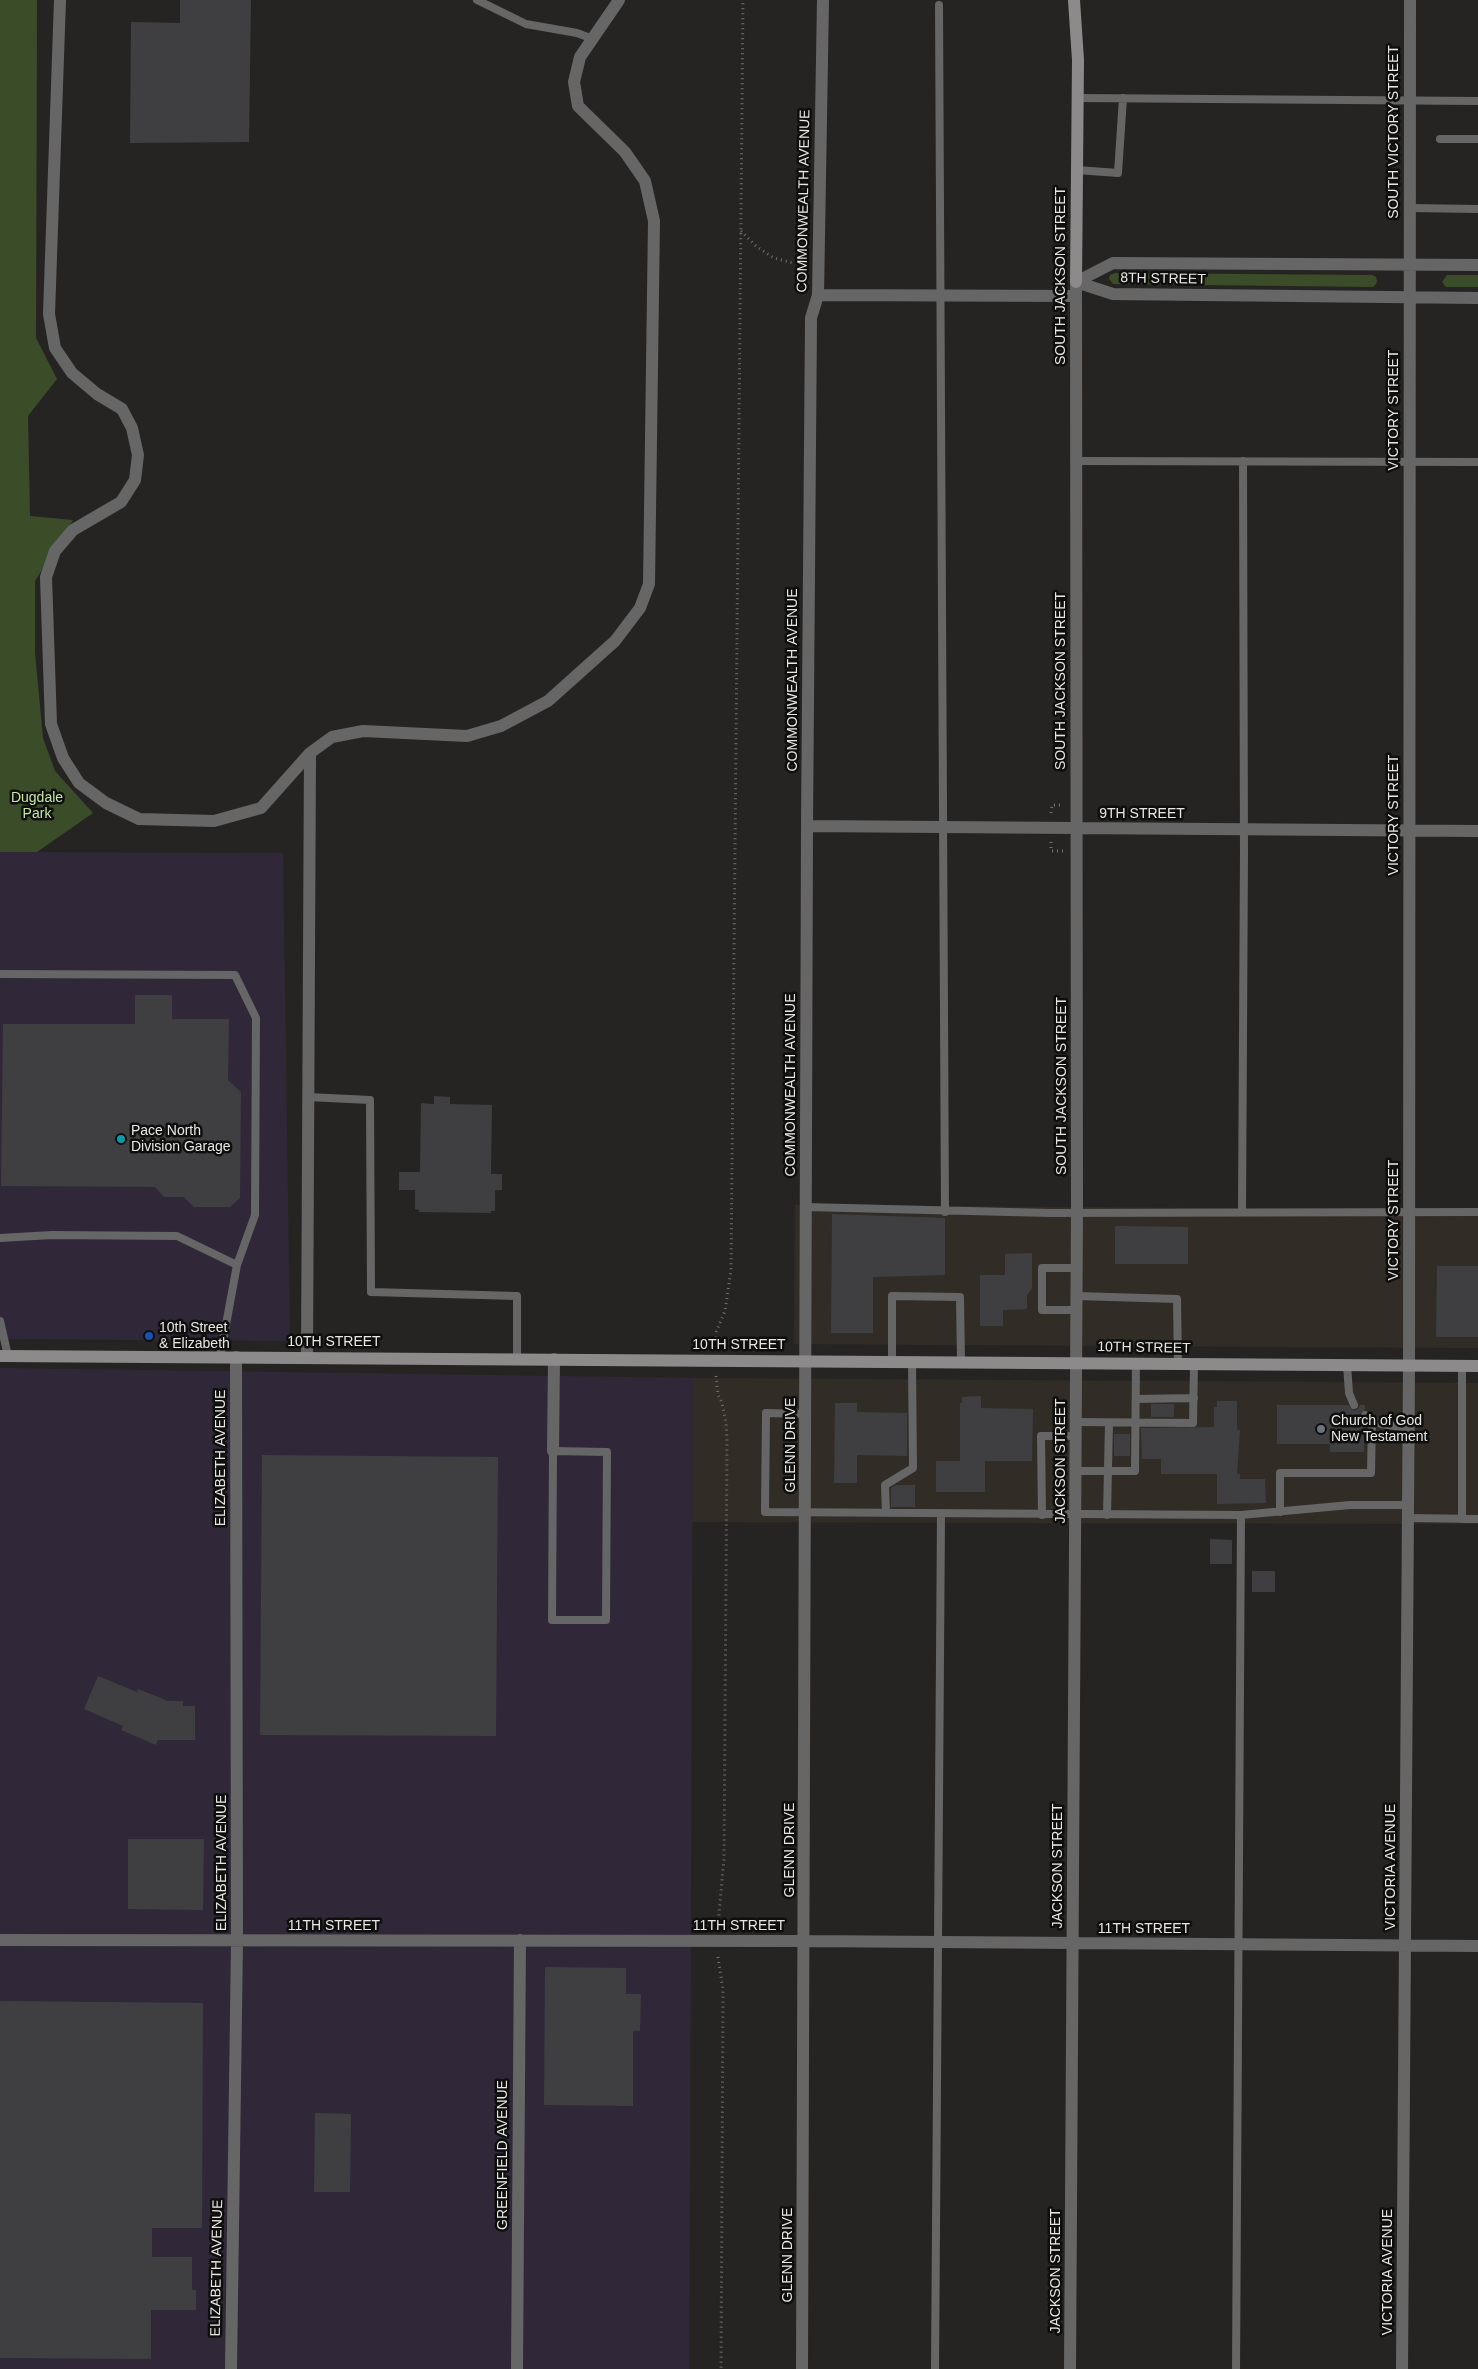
<!DOCTYPE html>
<style>
body{margin:0}
canvas{display:block;background:#262422}
</style>
<canvas width="1478" height="2369"></canvas>
<script>
const ctx = document.querySelector('canvas').getContext('2d');
ctx.lineJoin = 'round';
function fill(path, color) { ctx.fillStyle = color; ctx.fill(path, 'evenodd'); }
const poly = rows => new Path2D(rows.map(r => 'M' + r).join(''));
function stroke(path, color, width, dash) { ctx.strokeStyle = color; ctx.lineWidth = width; ctx.lineCap = dash ? 'butt' : 'round'; ctx.setLineDash(dash || []); ctx.stroke(path); }
function label(font, color, halo, rows, align = 'center') {
  ctx.font = font + ' Helvetica,sans-serif'; ctx.lineWidth = 5; ctx.setLineDash([]); ctx.textBaseline = 'middle'; ctx.strokeStyle = halo; ctx.fillStyle = color; for (const [text, x, y, turn = 0] of rows) {
    ctx.save(); ctx.translate(x, y); ctx.rotate((+turn || 0) * Math.PI / 180); ctx.textAlign = isNaN(turn) ? turn : align; if (halo) ctx.strokeText(text, 0, 0); ctx.fillText(text, 0, 0); ctx.restore();
  }
}
const built = poly([
 [795,1205,1478,1210,1478,1348,794,1344],
 [693,1378,1478,1383,1478,1524,692,1522]
]);
const industrial = poly([
 [0,852,283,853,290,1341,0,1339],
 [0,1368,693,1378,689,2369,0,2369]
]);
const green = poly([
 [0,0,37,0,36,338,57,379,28,416,30,516,73,520,35,581,35,653,43,738,55,771,93,813,37,852,0,852],
 [1115,273,1372,275,1376,277,1377,281,1376,284,1373,287,1113,284,1109,279,1110,275],
 [1447,275,1478,275,1478,287,1446,287,1442,282]
]);
const building = poly([
 [180,0,251,0,249,142,130,143,131,22,180,23],
 [135,995,172,995,172,1019,229,1019,228,1080,241,1092,240,1198,230,1207,194,1207,184,1197,164,1197,155,1187,1,1186,3,1024,135,1024],
 [434,1096,450,1097,450,1104,492,1105,491,1174,502,1174,502,1190,495,1190,495,1211,491,1211,491,1213,419,1212,419,1210,415,1209,415,1190,399,1190,399,1172,420,1172,421,1103,434,1104],
 [832,1214,945,1218,945,1275,873,1277,873,1333,831,1333],
 [1115,1226,1188,1227,1188,1264,1115,1264],
 [1032,1253,1032,1288,1027,1295,1027,1309,1003,1310,1003,1326,980,1326,980,1275,1005,1275,1005,1254],
 [1437,1266,1478,1266,1478,1337,1436,1337],
 [981,1396,981,1408,1033,1409,1032,1461,985,1461,985,1492,936,1492,936,1461,960,1461,960,1403,962,1403,962,1397],
 [1217,1401,1237,1401,1237,1430,1240,1430,1237,1474,1240,1474,1240,1479,1265,1479,1266,1503,1217,1504,1217,1474,1161,1474,1161,1459,1142,1459,1141,1428,1214,1427,1214,1407,1217,1407],
 [835,1403,857,1403,857,1412,907,1413,907,1456,857,1455,857,1483,834,1483],
 [1151,1404,1174,1404,1174,1417,1151,1417],
 [1277,1405,1348,1405,1354,1411,1358,1409,1360,1405,1365,1405,1365,1409,1359,1415,1365,1421,1364,1452,1330,1452,1330,1444,1277,1444],
 [1114,1434,1130,1434,1130,1456,1114,1456],
 [262,1455,498,1457,496,1736,260,1735],
 [896,1485,915,1485,915,1507,891,1507,891,1488],
 [1210,1539,1232,1540,1232,1564,1210,1564],
 [1252,1571,1275,1571,1275,1592,1252,1592],
 [98,1676,137,1692,138,1689,168,1701,183,1701,183,1706,195,1706,195,1740,158,1740,156,1745,121,1730,123,1726,84,1709],
 [128,1839,204,1839,203,1910,128,1909],
 [545,1967,626,1968,626,1994,641,1994,640,2031,633,2031,633,2106,544,2105],
 [0,2001,203,2003,202,2228,152,2228,152,2257,192,2257,192,2290,196,2290,196,2310,151,2310,151,2359,0,2358],
 [315,2113,351,2114,350,2192,314,2192]
]);
const path = poly([
 [741,231,757,247,774,258,793,263,803,260],
 [1051,813,1052,805,1062,805],
 [1051,842,1051,851,1063,851],
 [716,1347,716,1332,725,1311,731,1270,743,0],
 [716,1376,718,1395,722,1403,726,1422,727,1440,724,1859,718,1925],
 [718,1957,723,1990,721,2369]
]);
const lane = poly([
 [477,0,526,24,577,33,593,39],
 [939,5,945,1212],
 [1077,98,1478,101],
 [1440,139,1478,139],
 [1077,170,1118,173,1123,98],
 [1409,208,1478,209],
 [1077,461,1478,462],
 [0,974,235,975,256,1018,255,1215,237,1265,220,1357],
 [308,1097,370,1100,371,1292,517,1296,517,1359],
 [806,1207,1050,1213,1478,1212],
 [1242,1212,1244,854,1243,461],
 [0,1238,52,1235,177,1236,237,1265],
 [1077,1296,1177,1299,1178,1364],
 [1077,1310,1042,1310,1042,1268,1077,1268],
 [0,1321,8,1356],
 [892,1361,892,1296,960,1297,961,1362],
 [1347,1365,1349,1393,1354,1405],
 [1462,1366,1462,1519],
 [1136,1399,1194,1398],
 [806,1414,766,1413,765,1512,1241,1515,1350,1505,1408,1505],
 [1365,1415,1381,1424,1408,1428],
 [1076,1422,1193,1423,1194,1364],
 [553,1451,607,1452,606,1620,552,1620,553,1451],
 [1076,1471,1135,1471,1136,1363],
 [1280,1512,1280,1473,1371,1473,1372,1420],
 [886,1513,885,1485,913,1468,912,1362],
 [1042,1515,1041,1436,1076,1436],
 [1107,1515,1109,1423],
 [1408,1518,1478,1519],
 [935,2369,941,1514],
 [1236,2369,1241,1515]
]);
const street = poly([
 [60,0,49,314,55,348,72,373,97,394,122,409,132,428,138,455,135,480,121,502,73,530,55,551,46,577,51,724,63,758,79,783,106,803,139,819,214,821,261,808,310,753,332,737,363,731,467,736,501,726,548,701,615,641,640,608,649,584,654,221,645,181,625,152,578,106,574,82,580,57,619,0],
 [1076,282,1113,263,1478,265],
 [1076,282,1113,294,1478,298],
 [818,295,1076,296],
 [807,826,1478,831],
 [307,1357,310,753],
 [553,1451,554,1359],
 [0,1940,804,1941,1478,1946],
 [231,2369,237,1942,236,1357],
 [517,2369,520,1940],
 [802,2369,807,826,811,318,818,295,823,0],
 [1070,2369,1077,1213,1076,282],
 [1402,2369,1409,1366,1410,0]
]);
const secondary = poly([
 [1074,0,1078,60,1076,282],
 [0,1356,1478,1366]
]);
const markers = [
 [121,1139,5,"#0f9aa8"],
 [149,1336,5,"#1a4fb4"],
 [1321,1429,5,"#6b7280"]
];
const streetNames = [
 ["SOUTH VICTORY STREET",1394,132,-90],
 ["COMMONWEALTH AVENUE",804,201,-89],
 ["SOUTH JACKSON STREET",1061,276,-90],
 ["8TH STREET",1163,279,1],
 ["VICTORY STREET",1394,410,-90],
 ["COMMONWEALTH AVENUE",793,680,-90],
 ["SOUTH JACKSON STREET",1061,681,-90],
 ["9TH STREET",1142,814],
 ["VICTORY STREET",1394,815,-90],
 ["COMMONWEALTH AVENUE",791,1085,-90],
 ["SOUTH JACKSON STREET",1062,1086,-90],
 ["VICTORY STREET",1394,1220,-90],
 ["10TH STREET",334,1342],
 ["10TH STREET",739,1345],
 ["10TH STREET",1144,1348,1],
 ["GLENN DRIVE",791,1445,-90],
 ["ELIZABETH AVENUE",221,1458,-90],
 ["JACKSON STREET",1061,1461,-90],
 ["GLENN DRIVE",790,1850,-90],
 ["ELIZABETH AVENUE",222,1863,-90],
 ["JACKSON STREET",1058,1866,-90],
 ["VICTORIA AVENUE",1391,1867,-90],
 ["11TH STREET",334,1926],
 ["11TH STREET",739,1926],
 ["11TH STREET",1144,1929],
 ["GREENFIELD AVENUE",503,2155,-90],
 ["GLENN DRIVE",788,2255,-90],
 ["ELIZABETH AVENUE",217,2268,-89],
 ["JACKSON STREET",1056,2271,-90],
 ["VICTORIA AVENUE",1388,2272,-90]
];
const parkNames = [
 ["Dugdale",37,798],
 ["Park",37,814]
];
const poiNames = [
 ["Pace North",131,1131],
 ["Division Garage",131,1147],
 ["10th Street",159,1328],
 ["& Elizabeth",159,1344],
 ["Church of God",1331,1421],
 ["New Testament",1331,1437]
];
fill(built, '#322c26');
fill(industrial, '#302838');
fill(green, '#3a4c28');
fill(building, '#3f3f41');
stroke(path, '#73716f', 3, [1, 4]);
stroke(lane, '#676666', 8);
stroke(street, '#676666', 12);
stroke(secondary, '#8d8a8b', 12);
for (const [x, y, r, color] of markers) { const dot = new Path2D(); dot.arc(x, y, r, 0, 2 * Math.PI); ctx.fillStyle = color; ctx.fill(dot); stroke(dot, '#0e0e0d', 2); }
label('14px', '#e8e7e6', '#0e0e0d', streetNames);
label('14px', '#c3e7a1', '#0e0e0d', parkNames);
label('14px', '#e8e7e6', '#0e0e0d', poiNames, 'left');
</script>
